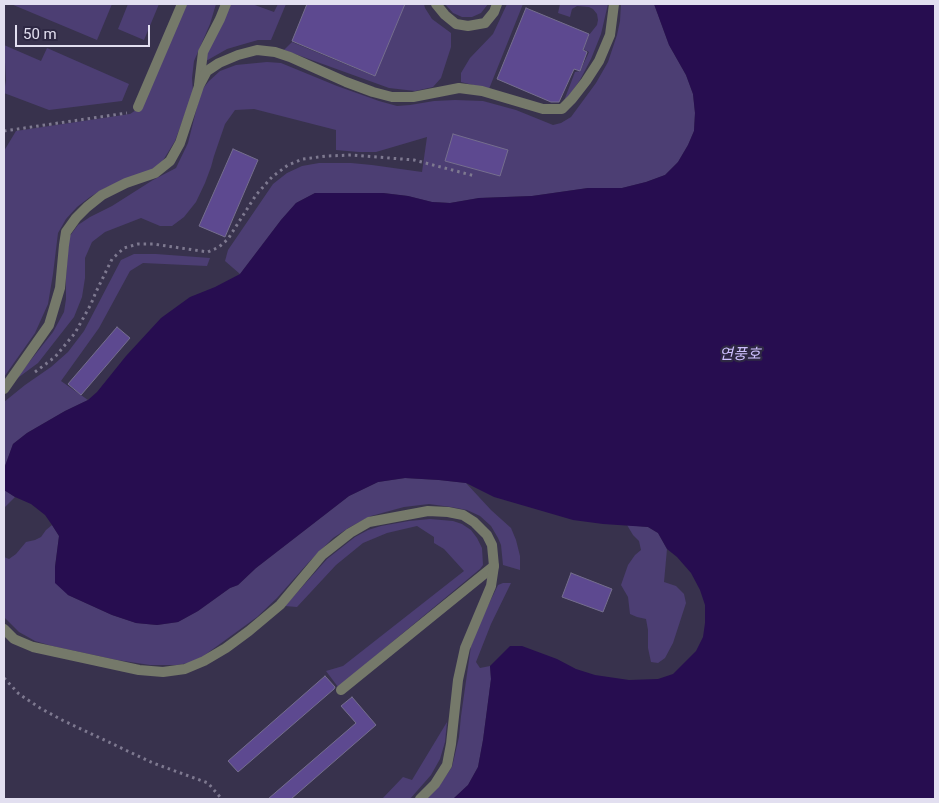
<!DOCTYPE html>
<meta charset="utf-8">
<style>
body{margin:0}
#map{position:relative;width:939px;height:803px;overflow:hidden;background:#38324d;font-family:Roboto,sans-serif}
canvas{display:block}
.frame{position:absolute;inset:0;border:5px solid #e2dff0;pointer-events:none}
.scale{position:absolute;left:15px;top:25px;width:135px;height:22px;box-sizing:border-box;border:2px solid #e2dff0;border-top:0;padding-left:6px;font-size:15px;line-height:18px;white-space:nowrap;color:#e2dff0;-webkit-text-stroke:4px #2e2843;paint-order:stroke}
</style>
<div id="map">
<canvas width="939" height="803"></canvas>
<div class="frame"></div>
<div class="scale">50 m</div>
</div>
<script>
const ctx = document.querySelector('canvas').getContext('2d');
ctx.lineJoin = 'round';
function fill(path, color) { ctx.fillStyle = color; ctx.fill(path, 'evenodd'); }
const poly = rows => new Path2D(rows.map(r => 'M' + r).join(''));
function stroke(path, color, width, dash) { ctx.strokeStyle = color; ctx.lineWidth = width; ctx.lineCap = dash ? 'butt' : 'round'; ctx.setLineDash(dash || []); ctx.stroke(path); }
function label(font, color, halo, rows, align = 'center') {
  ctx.font = font + ' Roboto,"Noto Sans KR",sans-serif'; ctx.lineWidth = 4.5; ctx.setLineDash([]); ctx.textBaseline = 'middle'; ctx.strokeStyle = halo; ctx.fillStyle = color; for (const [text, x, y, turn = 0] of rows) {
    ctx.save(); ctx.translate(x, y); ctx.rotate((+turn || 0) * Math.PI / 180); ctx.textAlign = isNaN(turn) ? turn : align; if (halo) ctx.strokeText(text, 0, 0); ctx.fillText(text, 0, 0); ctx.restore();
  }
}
const green = poly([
 [11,4,112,4,97,40],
 [128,4,159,4,144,40,118,29],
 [185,4,216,4,210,24,194,61,192,78,193,92,175,141,162,162,152,170,105,188,90,197,77,207,66,219,58,233,53,274,48,304,35,333,4,377,4,151,16,131,130,114,139,108],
 [231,4,252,4,274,12,278,4,286,4,271,40,258,40,244,44,227,49,206,61,206,53],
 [405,4,424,4,425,8,432,19,451,33,451,47,441,78,433,87,415,91,389,88,284,50,292,42,374,76],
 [445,4,488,4,481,13,472,17,462,17,453,13],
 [507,4,523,4,489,89,461,82,461,73,470,58,493,34],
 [560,4,608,4,601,34,591,59,580,80,562,106,575,72,580,71,589,52,583,49,589,35,597,25,598,20,597,14,593,9,589,7,577,6,572,9,570,17,558,13],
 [621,4,654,4,669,45,686,75,693,94,695,113,694,131,688,145,678,162,665,175,646,182,622,188,588,188,532,196,479,198,450,203,432,202,408,196,383,193,315,193,296,203,281,220,240,274,225,261,228,250,273,184,287,173,302,166,319,163,351,163,372,165,422,172,427,137,376,152,359,152,336,150,336,130,254,109,235,110,225,124,214,156,211,167,205,183,196,202,184,217,172,226,160,226,141,218,105,232,92,242,85,258,85,278,82,297,74,317,38,363,15,380,53,332,64,312,66,299,66,277,69,237,78,225,90,217,112,206,153,180,176,168,188,143,201,91,209,81,220,71,236,65,267,62,281,63,337,86,379,101,397,106,410,105,434,101,455,100,483,101,516,110,553,125,561,123,571,117,596,83,608,62,617,35,620,21],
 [4,45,41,61,47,48,129,84,122,101,49,110,4,93,6,80],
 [134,254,156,254,210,258,207,266,143,263,130,271,99,328,61,381,88,400,65,411,27,433,13,444,5,466,4,475,4,402,25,385,51,367,68,352,84,331,121,260],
 [405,478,439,480,466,483,491,510,511,528,516,540,520,556,520,570,503,565,501,545,498,538,491,526,480,516,467,510,451,507,429,504,404,507,371,516,350,527,333,538,308,563,277,598,257,617,202,657,189,663,177,665,150,665,117,660,52,646,35,641,19,632,4,617,4,557,9,559,16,554,26,542,35,540,41,537,46,530,52,525,59,536,55,567,68,595,112,615,136,623,157,625,178,622,198,611,230,588,238,585,256,568,349,496,378,482],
 [4,490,15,497,4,508],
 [430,519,453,521,462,524,471,530,477,538,482,548,483,565,480,569,338,687,326,671,343,666,464,571,444,549,434,543,434,537,417,526,387,533,363,543,336,565,297,607,285,606,327,559,355,537,368,530,381,526,409,521],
 [627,525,648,527,658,533,667,549,664,582,676,586,684,594,686,603,673,643,665,658,658,663,651,662,648,648,648,630,646,619,637,617,630,614,628,597,621,585,628,565,635,555,641,550,639,541,633,535],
 [503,583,511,583,491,624,476,662,480,668,490,666,491,679,483,740,478,767,468,785,453,799,427,799,439,786,452,767,459,737,461,716,471,646,478,626,498,585],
 [447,722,445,742,440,759,431,775,410,799,382,799,403,777,412,780]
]);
const water = poly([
 [654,4,935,4,935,799,453,799,468,785,478,767,483,740,491,679,490,666,510,646,522,646,557,659,576,669,595,675,629,680,658,679,673,674,696,651,703,637,705,623,705,605,700,590,691,573,677,557,667,549,658,533,648,527,603,524,573,520,494,497,466,483,439,480,405,478,378,482,349,496,256,568,238,585,230,588,198,611,178,622,157,625,136,623,112,615,68,595,55,583,55,567,59,536,52,525,45,515,31,504,15,497,4,490,5,466,13,444,27,433,65,411,88,400,97,392,126,356,161,318,190,297,215,287,240,274,281,220,296,203,315,193,383,193,408,196,432,202,450,203,479,198,532,196,588,188,622,188,646,182,665,175,678,162,688,145,694,131,695,113,693,94,686,75,669,45]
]);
const building = poly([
 [307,4,405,4,375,76,292,41,307,4],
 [526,8,589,34,583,50,587,52,580,71,574,69,559,102,551,102,497,79,526,8],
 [453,134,508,150,500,176,445,161,453,134],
 [233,149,258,160,225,237,199,226,233,149],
 [117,327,130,338,81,395,68,384,117,327],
 [571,573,612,589,603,612,562,597,571,573],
 [325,676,335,687,334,689,238,772,228,761,325,676],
 [352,697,376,725,291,799,268,799,356,723,341,706,352,697]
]);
const path = poly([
 [4,131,127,113],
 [35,372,55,357,75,333,91,304,96,292,112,259,124,248,138,244,153,244,208,252,219,247,228,239,256,195,272,177,288,165,303,159,327,156,351,155,414,160,475,176],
 [4,678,19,694,40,708,62,720,153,763,208,783,220,797]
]);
const lane = poly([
 [199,85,203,52,220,19,226,4],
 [138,107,182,4],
 [341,690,494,566]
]);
const street = poly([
 [436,4,445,15,456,24,468,26,485,23,494,12,497,4],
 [4,389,49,325,60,288,64,245,66,232,76,218,87,207,102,195,126,183,155,173,170,161,180,143,199,86,207,71,219,63,238,55,257,50,275,52,290,57,346,82,373,92,392,97,413,97,459,88,482,91,543,109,562,109,572,99,586,81,599,61,610,35,614,4],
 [4,629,14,639,33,647,139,670,163,672,185,669,204,661,226,648,249,631,280,605,322,555,350,533,369,522,428,511,448,512,463,515,474,522,487,535,492,545,494,566,491,586,465,648,458,680,451,744,447,765,435,784,420,799]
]);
const waterNames = [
 ["연풍호",740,355]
];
fill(green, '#4c3e73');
fill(water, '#270d50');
fill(building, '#5d4990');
stroke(building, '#756e8e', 1);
stroke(path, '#7e7990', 3, [2.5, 4]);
stroke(lane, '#75796a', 10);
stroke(street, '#75796a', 10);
label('italic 15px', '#ccbefc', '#2e2843', waterNames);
</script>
